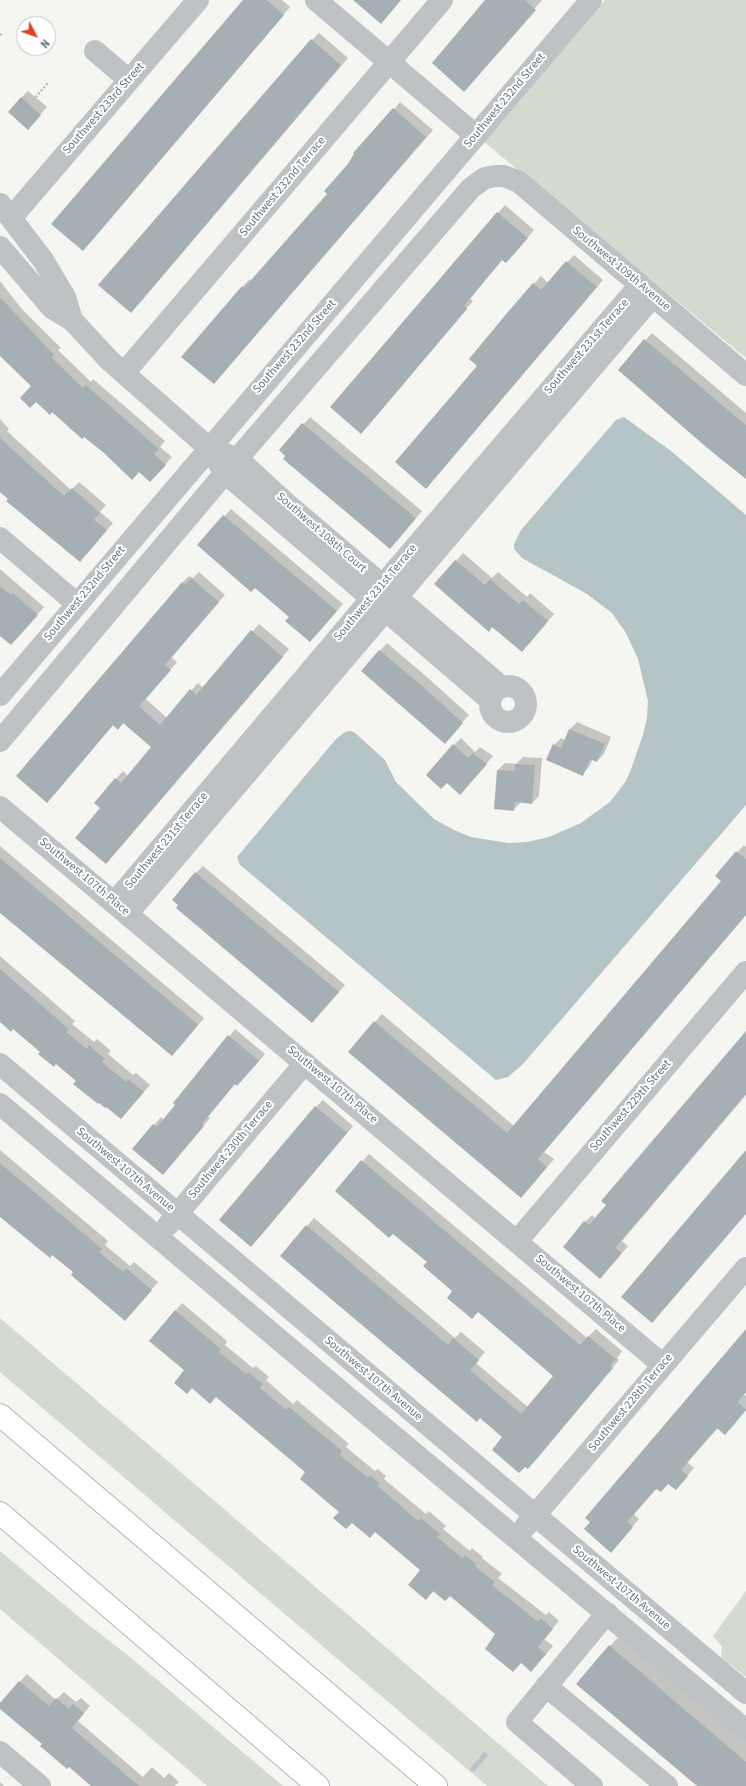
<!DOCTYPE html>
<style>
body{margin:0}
#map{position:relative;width:746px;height:1786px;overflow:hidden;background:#f5f5f1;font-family:"Source Sans 3",sans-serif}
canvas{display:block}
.north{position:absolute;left:16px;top:16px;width:40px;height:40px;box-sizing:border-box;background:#fff;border:1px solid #c1c9cd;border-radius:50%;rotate:131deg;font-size:11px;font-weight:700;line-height:16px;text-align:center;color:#647782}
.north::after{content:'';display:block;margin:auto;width:14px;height:18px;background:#e44022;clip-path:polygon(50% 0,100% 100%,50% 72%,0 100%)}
</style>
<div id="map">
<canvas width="746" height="1786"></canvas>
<div class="north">N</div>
</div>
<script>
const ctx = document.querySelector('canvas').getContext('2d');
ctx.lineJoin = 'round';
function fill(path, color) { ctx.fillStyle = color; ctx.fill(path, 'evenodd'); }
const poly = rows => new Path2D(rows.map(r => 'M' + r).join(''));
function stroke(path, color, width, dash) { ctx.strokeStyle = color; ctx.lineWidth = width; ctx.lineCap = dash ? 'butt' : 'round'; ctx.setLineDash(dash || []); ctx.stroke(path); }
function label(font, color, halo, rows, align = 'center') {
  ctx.font = font + ' "Source Sans 3",sans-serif'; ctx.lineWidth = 4; ctx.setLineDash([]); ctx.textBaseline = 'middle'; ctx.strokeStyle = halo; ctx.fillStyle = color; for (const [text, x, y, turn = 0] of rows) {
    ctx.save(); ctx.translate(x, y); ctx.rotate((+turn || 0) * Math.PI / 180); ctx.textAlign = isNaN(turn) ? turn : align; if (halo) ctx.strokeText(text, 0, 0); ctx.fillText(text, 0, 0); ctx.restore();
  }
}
const green = poly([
 [605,0,746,0,746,358,484,142],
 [0,1318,394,1654,548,1786,487,1786,0,1372],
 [0,1551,85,1622,130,1657,283,1786,207,1786,0,1609],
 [746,1591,746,1677,721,1657,722,1647,713,1636]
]);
const water = poly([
 [624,417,671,451,746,515,746,805,523,1064,508,1077,496,1080,245,869,240,865,237,857,336,739,345,732,350,731,354,732,385,760,396,782,434,819,454,830,471,837,508,843,527,842,549,837,581,823,610,802,626,781,630,772,643,735,647,718,648,701,638,659,626,633,612,613,587,594,522,558,514,549,514,544,521,530,616,420]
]);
const shadow = poly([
 [244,0,282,0,290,7,90,243],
 [487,0,542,0,471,83],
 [319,33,348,58,138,305,312,40],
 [28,91,47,107,28,129,21,98],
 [400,102,433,130,214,383,183,357,243,286,250,279,251,281,328,194,348,165],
 [505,205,534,230,513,255,503,259,470,298,473,301,368,426,331,407],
 [574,255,603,280,432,480,478,365,508,313,541,276,548,283],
 [0,281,21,308,61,348,58,350,91,382,93,379,165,441,160,447,172,457,157,474,139,471,104,452,36,400,33,386,0,355],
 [652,333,746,413,746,478,619,370],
 [310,417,422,511,397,541,280,450],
 [0,419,9,429,7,431,71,490,79,482,106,505,100,512,113,523,87,554,0,491],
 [231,509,343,604,317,634,290,616,255,587,199,545],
 [463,553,492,578,498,572,527,597,530,593,554,614,529,644,493,626,436,584],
 [0,569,44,607,18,637,0,635],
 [199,572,225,595,171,657,177,662,146,699,167,718,198,683,203,688,259,624,289,649,106,863,101,808,95,803,123,771,128,776,152,747,124,723,118,728,113,725,54,795,182,583,189,576,193,578],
 [387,643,427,677,469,715,451,735,362,671],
 [577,722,611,737,604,754,597,761,593,759,589,767,582,774,554,745,561,738,565,740,570,729],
 [461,738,475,752,480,747,493,756,467,786,454,745],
 [523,757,542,758,539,796,532,803,521,802,514,809,495,808,498,770,505,763,516,764],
 [744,845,746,847,746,915,544,1152,554,1159,528,1190,349,1052,382,1014,514,1126,722,881,716,876],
 [0,846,204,1018,179,1048,0,910],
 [203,866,345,985,312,1022,196,873],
 [0,956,75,1021,72,1024,94,1042,97,1039,111,1051,108,1054,133,1075,136,1073,150,1085,121,1118,13,1028,0,1021],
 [235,1029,265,1054,244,1078,237,1085,235,1083,208,1116,210,1118,170,1166,133,1149,161,1117,164,1120],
 [746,1032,746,1095,622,1241,628,1246,600,1278,585,1222,592,1215,596,1219],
 [323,1100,353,1126,258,1239,316,1107],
 [0,1150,108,1241,105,1245,130,1266,134,1262,158,1282,125,1320,75,1272,0,1214],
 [369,1154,587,1338,596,1329,622,1351,617,1358,619,1360,535,1461,281,1256,314,1218,455,1338,461,1332,485,1352,476,1363,528,1407,554,1376,454,1291,428,1262,393,1232,336,1191],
 [182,1303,227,1341,225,1345,253,1368,256,1366,269,1377,266,1380,293,1404,297,1400,349,1444,346,1447,375,1471,378,1469,386,1476,384,1479,426,1514,429,1511,446,1526,443,1529,470,1551,472,1548,483,1557,482,1558,502,1574,498,1578,546,1615,549,1612,559,1621,544,1639,553,1646,531,1671,496,1634,450,1595,434,1591,426,1599,422,1570,376,1531,352,1522,340,1511,306,1472,150,1341],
 [746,1330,746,1392,744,1395,746,1396,746,1410,732,1427,718,1428,687,1462,694,1468,682,1482,669,1483,657,1488,634,1514,639,1519,618,1544,585,1529],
 [629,1626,746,1724,746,1786,699,1786,610,1646],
 [27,1674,56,1700,64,1692,76,1702,81,1698,90,1706,78,1721,143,1777,152,1767,164,1778,169,1773,179,1782,175,1786,92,1786,0,1704],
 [0,1782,4,1786,0,1786]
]);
const stream = poly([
 [473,1769,485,1755]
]);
const building = poly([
 [243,0,267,0,284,15,83,251,51,224],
 [353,0,401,0,381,24],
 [485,0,525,0,536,10,464,92,432,63],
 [311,39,341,65,131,313,98,285],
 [21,97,41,115,28,130,8,112],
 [393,108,426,137,214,384,181,357,242,286,244,288,327,194,324,191,347,165,354,154,353,153],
 [497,212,528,238,506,263,502,260,464,306,467,309,361,434,330,407],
 [566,261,597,287,426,489,395,462,477,366,469,359,507,313,533,283,541,290],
 [0,297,54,355,52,358,83,388,86,385,159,449,154,454,166,465,150,482,139,472,132,480,104,453,84,437,82,439,52,412,50,415,36,402,30,408,20,398,31,386,0,356],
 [644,339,746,425,746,479,706,447,618,370],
 [302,423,416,518,390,549,283,459,285,456,279,450],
 [0,438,64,496,72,488,100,513,94,520,107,530,80,562,6,501,8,499,0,492],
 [223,515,337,611,310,642,285,621,289,617,255,588,251,592,197,545],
 [455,560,485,585,490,579,519,604,523,600,548,621,522,652,492,627,489,632,434,584],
 [191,578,219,602,165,665,171,670,139,706,160,725,190,689,196,695,251,630,283,657,106,864,75,838,100,808,94,803,115,778,121,783,151,747,123,723,118,730,113,725,47,803,16,776,182,582,185,585],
 [0,586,11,595,13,593,38,615,11,645,0,636],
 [379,650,420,684,463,723,445,744,361,671],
 [569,729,605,744,597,762,590,759,583,776,546,760,553,744,561,748],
 [453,744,468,758,473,753,487,764,460,795,447,783,441,789,426,775],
 [515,764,535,765,532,804,515,802,514,811,494,809,497,770,515,771],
 [736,851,746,859,746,915,538,1159,547,1167,521,1198,348,1052,374,1021,507,1133,721,881,715,876],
 [0,858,198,1025,172,1056,0,913],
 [195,872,339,992,312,1023,176,908,178,905,172,900],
 [0,969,69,1029,66,1032,87,1049,89,1045,105,1059,102,1062,126,1082,128,1079,144,1092,121,1119,106,1107,105,1108,99,1103,98,1104,73,1084,76,1081,56,1064,54,1067,38,1054,40,1052,13,1029,11,1032,0,1022],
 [746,1031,746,1094,615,1248,622,1253,600,1279,563,1247,584,1221,589,1225,606,1205,601,1201],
 [228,1035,259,1061,237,1086,235,1084,202,1124,204,1126,163,1175,132,1149,153,1124,157,1127,175,1105,173,1103],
 [315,1106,347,1133,251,1247,219,1220],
 [746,1150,746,1214,652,1323,621,1297],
 [361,1160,580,1345,588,1336,616,1359,610,1366,613,1368,528,1469,525,1467,519,1473,492,1450,502,1437,480,1418,477,1422,280,1256,306,1225,448,1345,453,1338,479,1360,470,1370,521,1414,553,1376,478,1312,472,1319,447,1298,452,1291,423,1266,427,1262,393,1234,389,1238,335,1191],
 [0,1163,102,1249,99,1252,123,1272,126,1268,152,1290,125,1321,71,1275,73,1272,52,1255,50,1258,0,1217],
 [175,1310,221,1349,219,1352,246,1374,248,1372,263,1384,260,1388,286,1410,289,1407,342,1451,340,1455,368,1478,370,1475,380,1484,378,1486,418,1521,421,1518,440,1534,437,1537,462,1558,465,1555,476,1564,475,1566,495,1582,492,1585,538,1622,541,1618,553,1629,538,1647,546,1654,531,1672,521,1663,513,1672,485,1649,495,1634,450,1596,445,1601,433,1591,426,1600,408,1585,420,1570,375,1532,370,1538,352,1523,346,1529,333,1518,339,1512,300,1479,305,1472,216,1397,210,1404,192,1388,187,1394,174,1383,184,1370,149,1341],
 [746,1329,746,1392,738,1402,746,1410,725,1435,717,1428,681,1470,688,1476,676,1490,668,1484,661,1492,656,1489,627,1522,633,1527,611,1553,584,1529,590,1522,585,1518],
 [609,1645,746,1762,746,1786,697,1786,576,1684],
 [19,1681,49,1706,56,1698,69,1709,73,1704,84,1713,72,1728,139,1786,91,1786,69,1767,67,1769,40,1746,42,1744,0,1709,0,1703]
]);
const path = poly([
 [0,34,2,36],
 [33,100,48,83]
]);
const minor = poly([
 [316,0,475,135],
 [95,51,129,80],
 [0,204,43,260,65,297,72,320],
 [11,218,198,0],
 [0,247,52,308,72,320,109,360,209,448,225,473,490,700],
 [124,373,442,0],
 [225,454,238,459,286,503,502,687],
 [0,538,77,604],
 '490 704a18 18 0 1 1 36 0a18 18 0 1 1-36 0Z',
 [0,695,591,0],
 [0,741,225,473,471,188,485,178,495,176,504,176,519,182,746,375],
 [0,807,663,1365],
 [114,903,382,586,640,285],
 [127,914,653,296],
 [0,1064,746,1693],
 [0,1104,366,1413,746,1730],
 [168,1225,305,1063],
 [517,1241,746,972],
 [525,1527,746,1268],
 [546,1686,667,1786],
 [0,1752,40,1786],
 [592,1786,517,1722,607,1613]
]);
const highway = poly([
 [0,1415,436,1786],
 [0,1513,318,1786]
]);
const streetNames = [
 ["Southwest 232nd Street",505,101,-50],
 ["Southwest 233rd Street",104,109,-49],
 ["Southwest 232nd Terrace",283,187,-50],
 ["Southwest 109th Avenue",621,269,40],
 ["Southwest 232nd Street",295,347,-49],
 ["Southwest 231st Terrace",587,347,-49],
 ["Southwest 108th Court",321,533,41],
 ["Southwest 231st Terrace",376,593,-50],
 ["Southwest 232nd Street",85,594,-50],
 ["Southwest 231st Terrace",167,841,-50],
 ["Southwest 107th Place",84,877,40],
 ["Southwest 107th Place",332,1085,40],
 ["Southwest 229th Street",631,1106,-49],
 ["Southwest 230th Terrace",231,1150,-50],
 ["Southwest 107th Avenue",125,1170,40],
 ["Southwest 107th Place",580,1294,40],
 ["Southwest 107th Avenue",373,1379,40],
 ["Southwest 228th Terrace",631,1403,-50],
 ["Southwest 107th Avenue",621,1588,40]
];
fill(green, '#d5dad0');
fill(water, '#b5c4c7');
fill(shadow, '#0003');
stroke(stream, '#b5c4c7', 5);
fill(building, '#a6b0b4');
stroke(highway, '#b1b5b8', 24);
stroke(path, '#b8bbbd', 2.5, [2, 2]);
stroke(minor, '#bec2c5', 22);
stroke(highway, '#fff', 22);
label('12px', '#647782', '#fff', streetNames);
</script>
